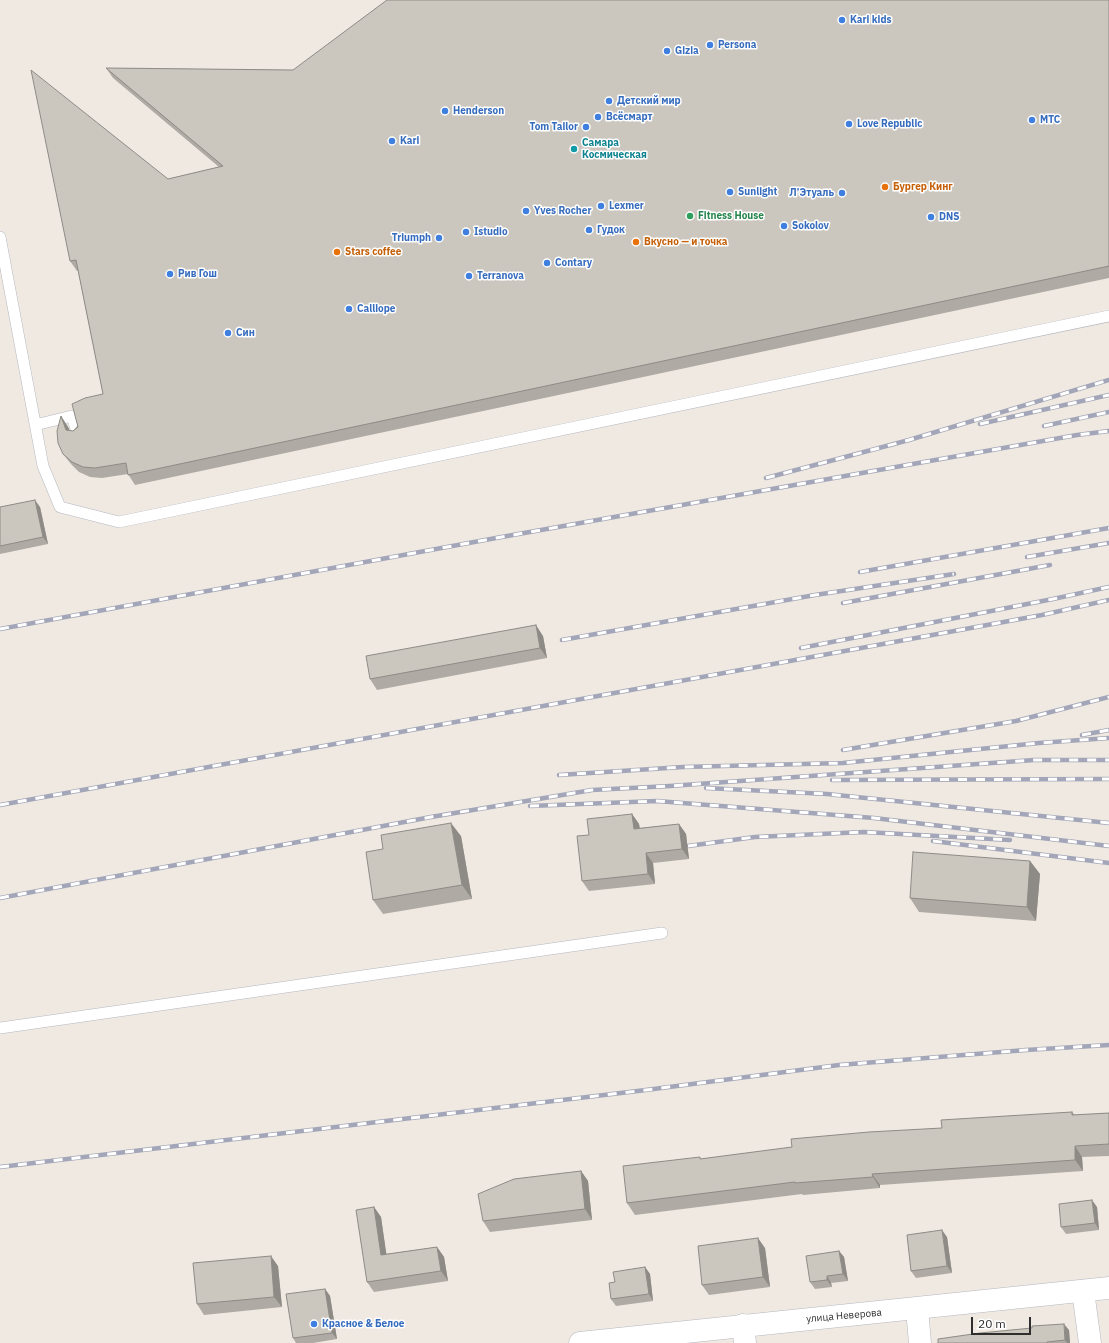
<!DOCTYPE html>
<meta charset="utf-8">
<style>
body{margin:0}
#map{position:relative;width:1109px;height:1343px;overflow:hidden;background:#efe9e1;font-family:"IBM Plex Sans",sans-serif}
canvas{display:block}
.scale{position:absolute;left:971px;top:1317px;width:60px;height:18px;box-sizing:border-box;border:2px solid #2e2e2e;border-top:0;padding-left:5px;font-size:12px;line-height:14px;white-space:nowrap;color:#2e2e2e;-webkit-text-stroke:3px #fff;paint-order:stroke}
</style>
<div id="map">
<canvas width="1109" height="1343"></canvas>
<div class="scale">20 m</div>
</div>
<script>
const ctx = document.querySelector('canvas').getContext('2d');
ctx.lineJoin = 'round';
const poly = rows => new Path2D(rows.map(r => 'M' + r).join(''));
function stroke(path, color, width, dash) { ctx.strokeStyle = color; ctx.lineWidth = width; ctx.lineCap = dash ? 'butt' : 'round'; ctx.setLineDash(dash || []); ctx.stroke(path); }
function fill(path, color) { ctx.fillStyle = color; ctx.fill(path, 'evenodd'); }
function label(font, color, halo, rows, align = 'center') {
  ctx.font = font + ' "IBM Plex Sans",sans-serif'; ctx.lineWidth = 3; ctx.setLineDash([]); ctx.textBaseline = 'middle'; ctx.strokeStyle = halo; ctx.fillStyle = color; for (const [text, x, y, turn = 0] of rows) {
    ctx.save(); ctx.translate(x, y); ctx.rotate((+turn || 0) * Math.PI / 180); ctx.textAlign = isNaN(turn) ? turn : align; if (halo) ctx.strokeText(text, 0, 0); ctx.fillText(text, 0, 0); ctx.restore();
  }
}
const lane = poly([
 [0,237,43,466,60,507,119,522,1109,316],
 [35,425,72,416,78,435],
 [0,1028,662,933]
]);
const street = poly([
 [1083,1291,1090,1343],
 [917,1309,920,1343],
 [743,1325,745,1343]
]);
const secondary = poly([
 [580,1343,1109,1288]
]);
const rail = poly([
 [980,424,1109,395],
 [1044,426,1109,412],
 [766,478,909,440,1109,380],
 [1027,557,1109,543],
 [860,572,1109,528],
 [843,603,1050,565],
 [0,629,496,538,924,462,1077,435,1109,431],
 [562,640,815,595,954,574],
 [801,648,1053,599,1109,587],
 [1082,735,1109,730],
 [843,750,1016,721,1109,697],
 [559,775,683,767,843,763,1039,743,1109,738],
 [832,780,1109,779],
 [706,788,827,794,1109,823],
 [0,805,1042,615,1109,600],
 [530,806,657,801,874,818,1109,846],
 [933,841,1109,863],
 [688,846,755,837,864,832,1010,840],
 [0,898,431,817,592,790,670,786,1034,760,1109,760],
 [0,1167,646,1090,839,1065,1026,1050,1109,1045]
]);
const wall = poly([
 [1109,0,1109,278,135,485,128,474,102,478,90,477,79,472,71,464,63,454,61,416,68,427,70,431,73,431,103,394,78,271,77,271,70,261,168,179,219,167,113,78,106,68,293,70],
 [0,507,40,507,48,544,0,554],
 [543,636,547,658,377,690,370,679],
 [632,814,639,824,640,828,679,824,686,834,689,859,653,863,655,884,589,891,582,881,589,835],
 [461,836,472,899,383,914,373,900,383,849],
 [1030,861,1040,874,1036,921,919,912,910,898],
 [1072,1112,1075,1115,1109,1113,1109,1156,1082,1157,1083,1171,880,1185,880,1188,803,1195,802,1194,635,1215,627,1203,701,1159],
 [581,1171,588,1181,592,1220,490,1232,483,1221],
 [374,1207,381,1217,386,1254,437,1247,444,1257,448,1281,374,1292,367,1282],
 [1097,1207,1099,1230,1066,1234,1061,1227],
 [947,1237,952,1273,916,1278,911,1271],
 [765,1248,770,1287,709,1295,702,1285],
 [839,1251,844,1257,848,1281,831,1283,832,1287,815,1289,810,1282],
 [278,1266,282,1307,204,1315,197,1304],
 [645,1267,650,1274,653,1301,616,1306,611,1299,615,1282],
 [325,1289,330,1296,337,1339,313,1343,296,1343,293,1338],
 [1069,1330,1070,1343,938,1343]
]);
const shadedWall = poly([
 [61,416,68,427,74,440,66,430],
 [35,500,40,507,48,544,43,537],
 [536,625,543,636,547,658,540,648],
 [632,814,639,824,641,839,634,829],
 [451,823,461,836,472,899,462,885],
 [679,824,686,834,689,859,682,849],
 [646,853,653,863,655,884,648,874],
 [1030,861,1040,874,1036,921,1027,907],
 [1075,1146,1082,1157,1083,1171,1075,1160],
 [581,1171,588,1181,592,1220,585,1209],
 [872,1174,880,1185,880,1188,873,1177],
 [1092,1200,1097,1207,1099,1230,1095,1223],
 [374,1207,381,1217,388,1265,381,1255],
 [942,1230,947,1237,952,1273,947,1266],
 [758,1238,765,1248,770,1287,763,1277],
 [437,1247,444,1257,448,1281,441,1271],
 [839,1251,844,1257,848,1281,843,1274],
 [271,1256,278,1266,282,1307,274,1297],
 [645,1267,650,1274,653,1301,649,1294],
 [827,1276,831,1283,832,1287,827,1280],
 [325,1289,330,1296,337,1339,332,1333],
 [1064,1324,1069,1330,1070,1343,1067,1343,1065,1340]
]);
const building = poly([
 [387,0,1109,0,1109,266,128,475,126,463,95,468,83,467,72,462,63,454,58,443,57,431,61,416,66,430,73,431,78,427,72,404,85,398,103,394,76,260,70,261,31,70,168,179,223,166,106,68,293,70,387,0],
 [35,500,43,537,0,546,0,507,35,500],
 [536,625,540,648,370,679,366,656,536,625],
 [632,814,634,829,679,824,682,849,646,853,648,874,582,881,577,836,589,835,587,819,632,814],
 [451,823,462,885,373,900,366,852,383,849,381,835,451,823],
 [913,852,1030,861,1027,907,910,898,913,852],
 [1072,1112,1072,1115,1109,1113,1109,1144,1075,1146,1075,1160,872,1174,873,1177,795,1183,795,1182,627,1203,623,1166,700,1157,700,1159,792,1147,791,1139,869,1132,942,1128,941,1120,1072,1112],
 [581,1171,585,1209,483,1221,478,1194,514,1179,581,1171],
 [1092,1200,1095,1223,1061,1227,1059,1204,1092,1200],
 [374,1207,381,1255,437,1247,441,1271,367,1282,356,1210,374,1207],
 [942,1230,947,1266,911,1271,907,1235,942,1230],
 [758,1238,763,1277,702,1285,698,1246,758,1238],
 [839,1251,843,1274,827,1276,827,1280,810,1282,806,1256,839,1251],
 [271,1256,274,1297,197,1304,193,1263,271,1256],
 [645,1267,649,1294,611,1299,609,1283,615,1282,613,1272,645,1267],
 [325,1289,332,1333,293,1338,286,1294,325,1289],
 [1064,1324,1065,1340,1047,1342,1047,1343,938,1343,938,1339,980,1333,1032,1328,1032,1326,1064,1324]
]);
const markers = [
 [842,20,4,"#3f7fe0"],
 [710,45,4,"#3f7fe0"],
 [667,51,4,"#3f7fe0"],
 [609,101,4,"#3f7fe0"],
 [445,111,4,"#3f7fe0"],
 [598,117,4,"#3f7fe0"],
 [1032,120,4,"#3f7fe0"],
 [849,124,4,"#3f7fe0"],
 [586,127,4,"#3f7fe0"],
 [392,141,4,"#3f7fe0"],
 [574,149,4,"#0f9aa8"],
 [885,187,4,"#e8710a"],
 [730,192,4,"#3f7fe0"],
 [842,193,4,"#3f7fe0"],
 [601,206,4,"#3f7fe0"],
 [526,211,4,"#3f7fe0"],
 [690,216,4,"#2e9e5b"],
 [931,217,4,"#3f7fe0"],
 [784,226,4,"#3f7fe0"],
 [589,230,4,"#3f7fe0"],
 [466,232,4,"#3f7fe0"],
 [439,238,4,"#3f7fe0"],
 [636,242,4,"#e8710a"],
 [337,252,4,"#e8710a"],
 [547,263,4,"#3f7fe0"],
 [170,274,4,"#3f7fe0"],
 [469,276,4,"#3f7fe0"],
 [349,309,4,"#3f7fe0"],
 [228,333,4,"#3f7fe0"],
 [314,1324,4,"#3f7fe0"]
];
const shopNames = [
 ["Kari kids",850,20],
 ["Persona",718,45],
 ["Gizia",675,51],
 ["Детский мир",617,101],
 ["Henderson",453,111],
 ["Всёсмарт",606,117],
 ["МТС",1040,120],
 ["Love Republic",857,124],
 ["Tom Tailor",578,127,"right"],
 ["Kari",400,141],
 ["Sunlight",738,192],
 ["Л’Этуаль",834,193,"right"],
 ["Lexmer",609,206],
 ["Yves Rocher",534,211],
 ["DNS",939,217],
 ["Sokolov",792,226],
 ["Гудок",597,230],
 ["Istudio",474,232],
 ["Triumph",431,238,"right"],
 ["Contary",555,263],
 ["Рив Гош",178,274],
 ["Terranova",477,276],
 ["Calliope",357,309],
 ["Син",236,333],
 ["Красное & Белое",322,1324]
];
const cultureNames = [
 ["Самара",582,143],
 ["Космическая",582,155]
];
const foodNames = [
 ["Бургер Кинг",893,187],
 ["Вкусно — и точка",644,242],
 ["Stars coffee",345,252]
];
const leisureNames = [
 ["Fitness House",698,216]
];
const streetNames = [
 ["улица Неверова",844,1316,-5]
];
stroke(lane, '#b4b7c1', 12);
stroke(street, '#b4b7c1', 23);
stroke(secondary, '#b4b7c1', 23);
stroke(lane, '#fff', 11);
stroke(street, '#fff', 22);
stroke(secondary, '#fff', 22);
stroke(rail, '#a3a6b8', 4.5);
stroke(rail, '#fff', 3, [9]);
fill(wall, '#afaba4');
fill(shadedWall, '#8e8b86');
fill(building, '#cbc7bf');
stroke(building, '#8e8b86', 1);
for (const [x, y, r, color] of markers) { const dot = new Path2D(); dot.arc(x, y, r, 0, 2 * Math.PI); ctx.fillStyle = color; ctx.fill(dot); stroke(dot, '#fff', 1.5); }
label('bold 10px', '#366cbe', '#fff', shopNames, 'left');
label('bold 10px', '#0d838f', '#fff', cultureNames, 'left');
label('bold 10px', '#c56008', '#fff', foodNames, 'left');
label('bold 10px', '#27864d', '#fff', leisureNames, 'left');
label('10px', '#2e2e2e', '#fff', streetNames);
</script>
